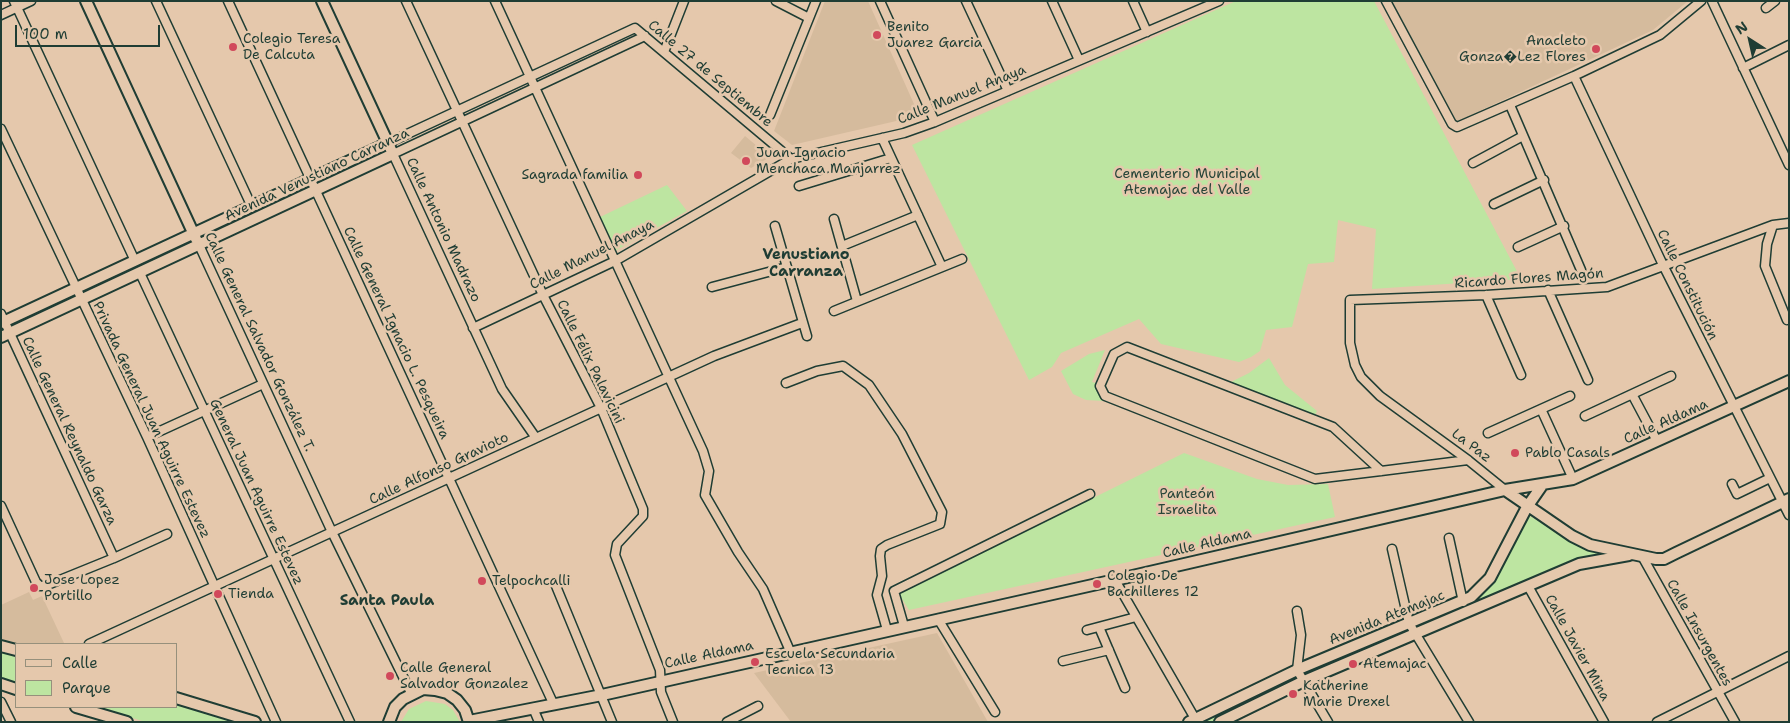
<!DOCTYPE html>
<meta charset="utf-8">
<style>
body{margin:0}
#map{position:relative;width:1790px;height:723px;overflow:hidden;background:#e5c8ac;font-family:"Shantell Sans",sans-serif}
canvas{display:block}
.frame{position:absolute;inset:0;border:2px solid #1f3d34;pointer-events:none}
.legend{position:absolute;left:15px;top:643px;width:162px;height:65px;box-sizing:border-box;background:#e5c8ac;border:1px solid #96907c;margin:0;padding:6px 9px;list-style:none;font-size:15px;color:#1f3d34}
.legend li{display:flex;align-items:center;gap:10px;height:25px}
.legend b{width:25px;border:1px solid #96907c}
.north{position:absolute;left:1725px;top:15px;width:50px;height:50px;-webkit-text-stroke:4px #e5c8ac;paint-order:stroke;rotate:325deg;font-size:14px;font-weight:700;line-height:20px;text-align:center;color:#1f3d34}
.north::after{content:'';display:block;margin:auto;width:18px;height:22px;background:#1f3d34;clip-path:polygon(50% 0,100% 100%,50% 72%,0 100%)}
.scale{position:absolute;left:15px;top:25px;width:145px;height:22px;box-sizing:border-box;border:2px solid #1f3d34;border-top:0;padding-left:6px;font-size:15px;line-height:18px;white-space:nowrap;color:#1f3d34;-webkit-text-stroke:4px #e5c8ac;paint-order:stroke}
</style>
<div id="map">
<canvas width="1790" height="723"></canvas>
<div class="frame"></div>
<ul class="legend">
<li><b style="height:6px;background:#e5c8ac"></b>Calle</li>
<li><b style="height:14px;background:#bde5a1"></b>Parque</li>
</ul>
<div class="north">N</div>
<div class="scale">100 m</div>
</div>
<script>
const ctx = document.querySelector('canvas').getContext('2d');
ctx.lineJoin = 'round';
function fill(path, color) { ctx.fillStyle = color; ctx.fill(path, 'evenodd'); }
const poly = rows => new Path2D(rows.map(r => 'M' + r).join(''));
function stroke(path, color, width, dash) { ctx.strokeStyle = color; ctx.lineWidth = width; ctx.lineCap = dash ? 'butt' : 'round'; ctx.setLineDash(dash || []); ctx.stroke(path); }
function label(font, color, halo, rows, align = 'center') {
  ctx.font = font + ' "Shantell Sans",sans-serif'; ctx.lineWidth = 5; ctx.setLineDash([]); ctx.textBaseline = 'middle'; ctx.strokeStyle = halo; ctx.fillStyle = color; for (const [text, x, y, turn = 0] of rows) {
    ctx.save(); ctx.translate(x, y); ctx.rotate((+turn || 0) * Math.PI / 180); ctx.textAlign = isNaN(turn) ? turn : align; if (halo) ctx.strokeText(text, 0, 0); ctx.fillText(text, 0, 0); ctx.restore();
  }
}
const built = poly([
 [825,1,868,1,918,113,905,119,792,145,774,131],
 [1392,1,1688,1,1653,30,1456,122],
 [745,136,770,157,751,168,731,153],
 [29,592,33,600,42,596,64,643,20,644,1,639,1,605],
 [937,633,988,722,791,722,754,673]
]);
const green = poly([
 [1236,1,1374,1,1521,279,1372,289,1376,229,1338,220,1334,262,1308,264,1292,327,1266,330,1260,351,1251,357,1239,362,1161,344,1139,319,1061,353,1052,367,1029,380,912,145],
 [667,185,687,211,615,251,600,217],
 [1105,350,1092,382,1099,384,1099,392,1104,401,1086,400,1073,394,1061,371,1089,354],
 [1269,358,1285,385,1317,411,1314,417,1227,384,1249,373],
 [1184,453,1257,479,1288,485,1328,484,1335,517,909,610,899,594],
 [1528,515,1580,545,1610,556,1419,629,1420,623,1487,590],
 [1406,629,1411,632,1308,676,1309,672],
 [1,652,16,657,16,684,1,679],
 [1298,674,1303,677,1221,722,1207,722,1208,717],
 [426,701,445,704,453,710,460,722,401,722,409,709],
 [176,703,241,722,146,722,95,707,176,707]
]);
const minor = poly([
 [14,1,135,261],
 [156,1,252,207],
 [228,1,553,703],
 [406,1,543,295,601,408,643,509,643,516,617,544,615,555,660,670,661,692,673,722],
 [495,1,703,451,709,471,705,495,738,552,763,589,790,651],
 [776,1,809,18],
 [880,1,935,122],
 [966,1,1008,91],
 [1052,1,1079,60],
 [1133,1,1147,32],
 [1386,1,1452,124,1457,127,1574,76,1660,35,1701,1],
 [1712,1,1789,165],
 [1766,8,1775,1],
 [1,15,31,1],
 [664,52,684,1],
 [1743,68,1789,45],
 [1574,76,1663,265,1789,515],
 [1510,105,1581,270],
 [770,115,816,1],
 [1,129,147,437,276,722],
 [882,138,942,267],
 [388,143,635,28,791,159],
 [1473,163,1523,136],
 [799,186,891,158],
 [1494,204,1544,180],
 [834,219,857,301],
 [1773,225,1767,244,1765,266,1787,320],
 [775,226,807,336],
 [199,245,332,532,411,693],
 [842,246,918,215],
 [1518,247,1564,226],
 [140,273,350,722],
 [712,287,787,267],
 [1548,290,1588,380],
 [1486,295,1521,375],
 [834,311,962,259],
 [1,314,114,558],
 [473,328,615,261,791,159,904,133,935,122,1219,1],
 [786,383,817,371,843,366,869,385,902,434,942,512,940,524,887,545,881,549,880,556,882,576,877,595,887,630],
 [1632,394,1657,441],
 [1541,409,1573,479],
 [1585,416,1671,376],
 [1488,433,1570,396],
 [147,437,263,384],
 [536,438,502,389,393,154,645,36],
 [1381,471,1333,427,1127,347,1114,354,1100,386,1105,396,1315,479,1381,471,1468,460],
 [1732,484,1737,494,1770,478],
 [1505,490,1468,460,1380,396,1361,377,1355,365,1350,343,1350,300,1486,295,1607,287,1773,225,1789,223],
 [1,506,36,582,40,586,45,586,114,558,167,534],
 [1449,538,1463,602],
 [1392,549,1409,623,1469,722],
 [1642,556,1735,722],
 [1115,580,1197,722],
 [556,586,612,722],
 [1528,586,1604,722],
 [1297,611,1301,635,1297,670,1328,722],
 [938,619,995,712],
 [904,626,894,591,1090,494],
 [1099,627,1125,688],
 [1087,630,1136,617],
 [89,644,714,356,802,323],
 [1063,661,1109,650],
 [1,702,11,722],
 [533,708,539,722],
 [727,722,758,706],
 [1657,722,1789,656]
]);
const tertiary = poly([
 [86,1,196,239],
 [1,323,388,143],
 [1,337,393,154,322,1],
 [1505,490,1572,536,1590,545,1656,559,1664,559,1676,553,1789,499],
 [1,646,16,650],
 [1,684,16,689],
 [176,698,255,722],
 [76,707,127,722],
 [469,721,602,695,1115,580,1505,490,1573,479,1789,381],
 [389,722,395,707,403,699,423,689,435,690,447,693,457,700,465,710,469,722],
 [1189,722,1299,669,1471,597,1490,578,1527,507,1543,484],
 [1220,722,1304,681,1579,564,1629,555]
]);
const markers = [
 [877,35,5,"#d1495b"],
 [233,47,5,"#d1495b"],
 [1596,49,5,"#d1495b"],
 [746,161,5,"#d1495b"],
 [638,175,5,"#d1495b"],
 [1515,453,5,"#d1495b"],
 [482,581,5,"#d1495b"],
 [1097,584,5,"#d1495b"],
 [34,588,5,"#d1495b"],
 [218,594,5,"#d1495b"],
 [755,662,5,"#d1495b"],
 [1353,664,5,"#d1495b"],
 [390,676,5,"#d1495b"],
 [1293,694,5,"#d1495b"]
];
const poiNames = [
 ["Benito",887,27],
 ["Juarez Garcia",887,43],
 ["Colegio Teresa",243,39],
 ["De Calcuta",243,55],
 ["Anacleto",1586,41,"right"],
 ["Gonza�Lez Flores",1586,57,"right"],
 ["Juan Ignacio",756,153],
 ["Menchaca Manjarrez",756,169],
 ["Sagrada familia",628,175,"right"],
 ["Pablo Casals",1525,453],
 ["Colegio De",1107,576],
 ["Bachilleres 12",1107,592],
 ["Jose Lopez",44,580],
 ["Portillo",44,596],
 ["Telpochcalli",492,581],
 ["Tienda",228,594],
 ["Escuela Secundaria",765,654],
 ["Tecnica 13",765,670],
 ["Atemajac",1363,664],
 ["Calle General",400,668],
 ["Salvador Gonzalez",400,684],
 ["Katherine",1303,686],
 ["Marie Drexel",1303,702]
];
const streetNames = [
 ["Calle 27 de Septiembre",710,74,40],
 ["Calle Manuel Anaya",962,95,-22],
 ["Avenida Venustiano Carranza",317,175,-25],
 ["Calle Antonio Madrazo",443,230,65],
 ["Calle Manuel Anaya",592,255,-27],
 ["Ricardo Flores Magón",1529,279,-4],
 ["Calle Constitución",1687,285,64],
 ["Calle General Ignacio L. Pesqueira",396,333,65],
 ["Calle General Salvador González T.",259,342,65],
 ["Calle Félix Palavicini",590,362,64],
 ["Privada General Juan Aguirre Estevez",151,420,65],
 ["Calle Aldama",1666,422,-24],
 ["Calle General Reynaldo Garza",69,431,65],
 ["La Paz",1471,446,37],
 ["Calle Alfonso Gravioto",439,469,-25],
 ["General Juan Aguirre Estevez",256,492,65],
 ["Calle Aldama",1207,544,-13],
 ["Avenida Atemajac",1387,618,-22],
 ["Calle Insurgentes",1699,633,61],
 ["Calle Javier Mina",1577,648,61],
 ["Calle Aldama",709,655,-12]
];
const parkNames = [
 ["Cementerio Municipal",1187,174],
 ["Atemajac del Valle",1187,190],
 ["Panteón",1187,494],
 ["Israelita",1187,510]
];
const neighbourhoodNames = [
 ["Venustiano",806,255],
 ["Carranza",806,272],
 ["Santa Paula",387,601]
];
fill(built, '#d5bb9d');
fill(green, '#bde5a1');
stroke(minor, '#1f3d34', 11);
stroke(tertiary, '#1f3d34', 14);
stroke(minor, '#e5c8ac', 8);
stroke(tertiary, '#e5c8ac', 10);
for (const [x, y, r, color] of markers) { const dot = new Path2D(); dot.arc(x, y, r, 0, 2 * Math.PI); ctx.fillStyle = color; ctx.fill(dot); stroke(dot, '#e5c8ac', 2); }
label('14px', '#1f3d34', '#e5c8ac', poiNames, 'left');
label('14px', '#1f3d34', '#e5c8ac', streetNames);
label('14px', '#274539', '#e5c8ac', parkNames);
label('bold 15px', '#1f3d34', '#e5c8ac', neighbourhoodNames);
</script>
